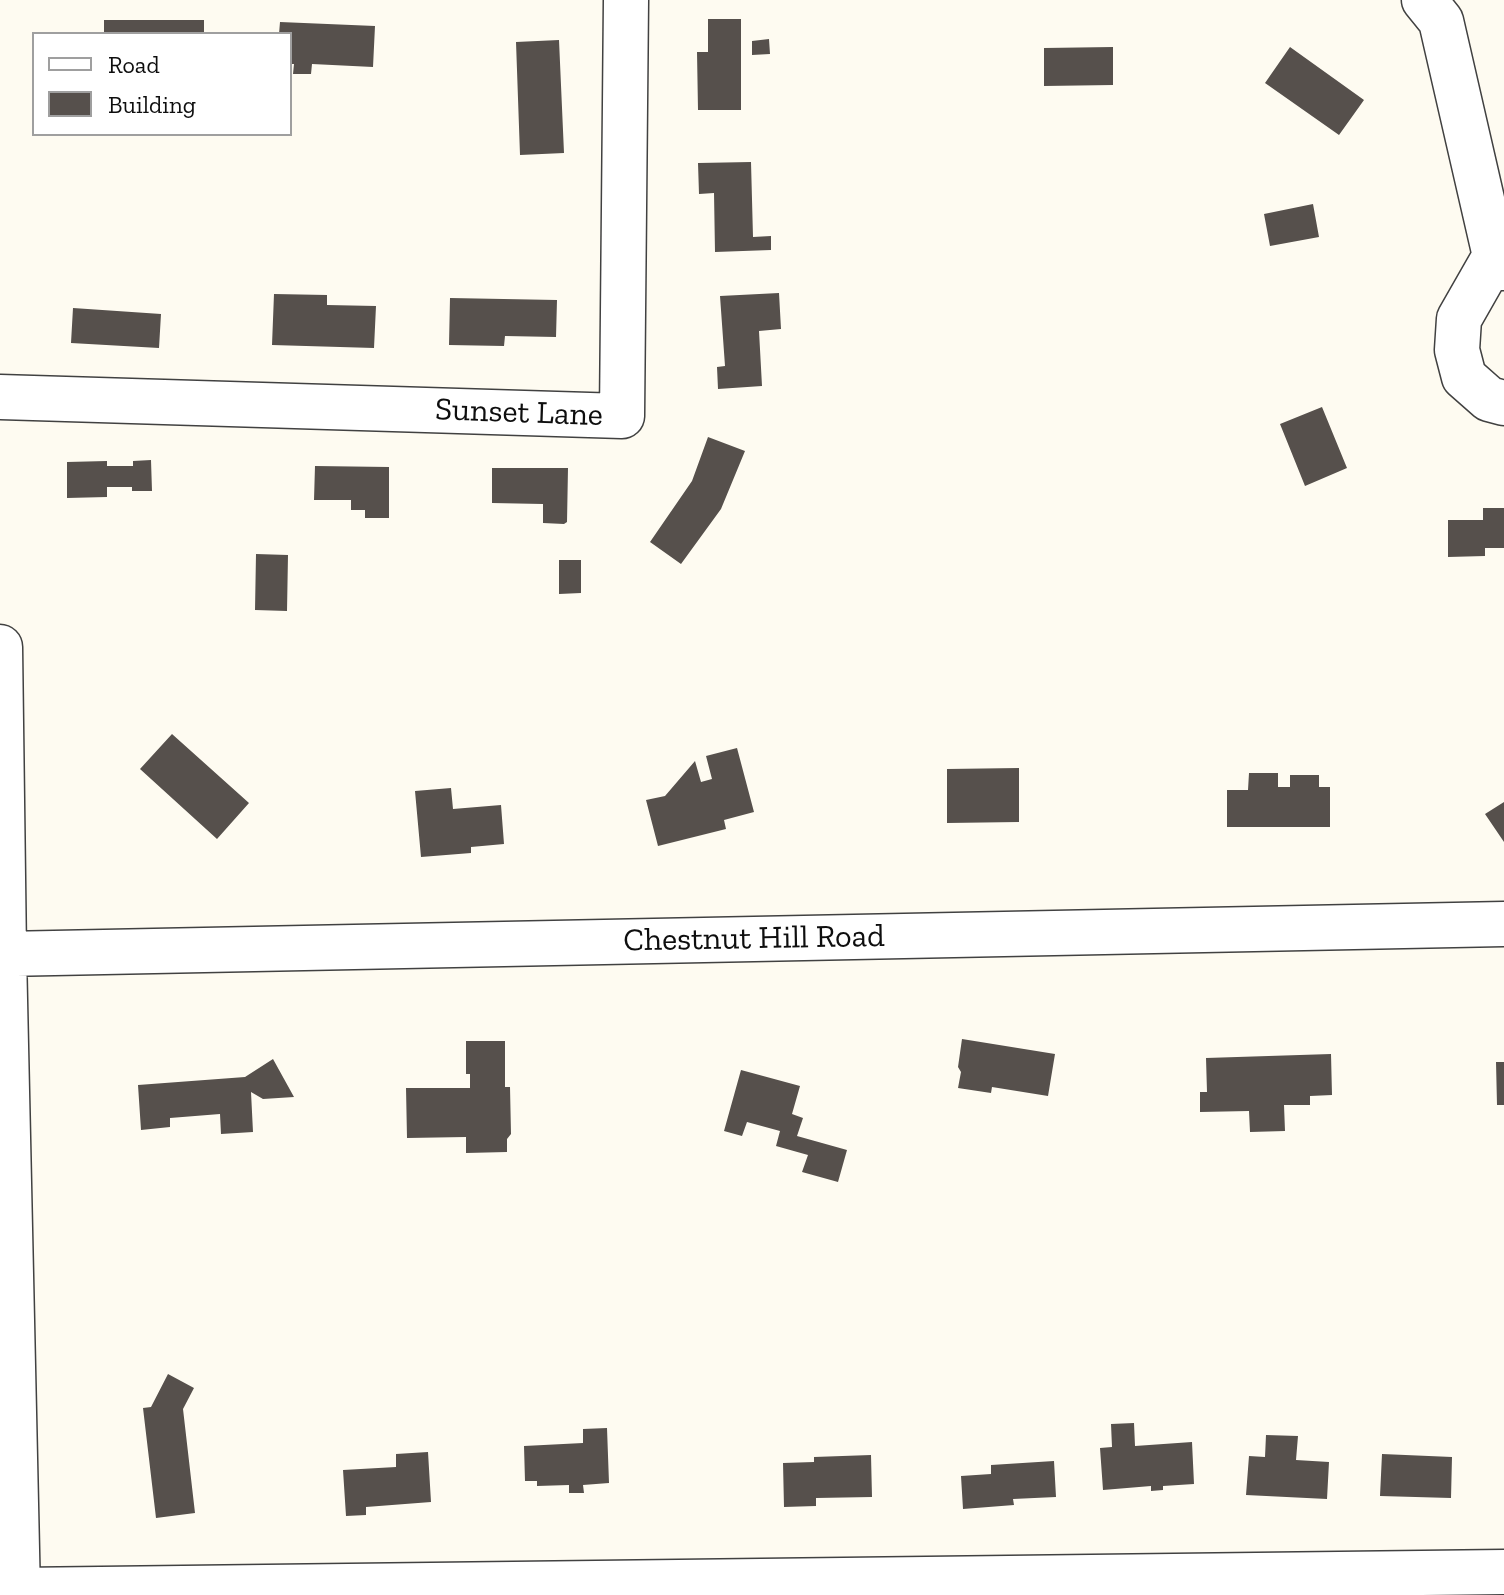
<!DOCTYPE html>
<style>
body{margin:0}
#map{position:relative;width:1504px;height:1595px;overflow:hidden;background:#fefbf1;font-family:"Zilla Slab",serif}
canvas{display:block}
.legend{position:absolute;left:32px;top:32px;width:260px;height:104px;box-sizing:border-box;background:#fff;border:2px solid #9f9f9f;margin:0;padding:10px 14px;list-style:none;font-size:24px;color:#0e0e0e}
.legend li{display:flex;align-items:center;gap:16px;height:40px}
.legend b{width:40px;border:2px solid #9f9f9f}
</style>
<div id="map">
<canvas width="1504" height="1595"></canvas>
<ul class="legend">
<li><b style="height:10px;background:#fff"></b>Road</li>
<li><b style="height:22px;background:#56504c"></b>Building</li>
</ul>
</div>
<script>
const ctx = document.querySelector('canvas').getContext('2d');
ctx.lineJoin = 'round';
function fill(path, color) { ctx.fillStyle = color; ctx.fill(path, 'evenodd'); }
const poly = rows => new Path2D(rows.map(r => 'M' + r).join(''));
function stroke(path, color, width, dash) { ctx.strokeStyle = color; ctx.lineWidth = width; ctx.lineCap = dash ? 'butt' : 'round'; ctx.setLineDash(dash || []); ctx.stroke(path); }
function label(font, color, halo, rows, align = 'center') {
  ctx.font = font + ' "Zilla Slab",serif'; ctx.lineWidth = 8; ctx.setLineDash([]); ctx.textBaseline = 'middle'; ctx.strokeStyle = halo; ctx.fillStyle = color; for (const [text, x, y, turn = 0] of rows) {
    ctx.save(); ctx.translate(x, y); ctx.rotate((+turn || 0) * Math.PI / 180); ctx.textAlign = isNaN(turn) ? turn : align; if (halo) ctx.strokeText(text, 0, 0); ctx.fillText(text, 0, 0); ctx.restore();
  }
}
const building = poly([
 [708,19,741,19,741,110,698,110,697,52,708,52],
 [104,20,204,20,204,34,104,34],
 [280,22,375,26,373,67,312,64,311,74,293,74,294,64,290,64,290,34,279,34],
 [769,39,770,54,752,55,752,41],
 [559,40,564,153,520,155,516,42],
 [1113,47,1113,85,1044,86,1044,48],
 [1290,47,1364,100,1339,135,1265,83],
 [751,162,753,237,771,236,771,250,715,252,714,193,699,194,698,163],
 [1313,204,1319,237,1270,246,1264,214],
 [779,293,781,329,759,331,762,386,718,389,717,367,725,366,720,296],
 [274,294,327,295,327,305,376,306,374,348,272,345],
 [450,298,557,300,556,337,505,336,504,346,449,345],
 [73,308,161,314,159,348,71,343],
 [1322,407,1347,468,1305,486,1280,424],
 [708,437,745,451,721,509,681,564,650,542,692,481],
 [151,460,152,491,132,491,132,487,107,487,107,497,67,498,67,462,107,461,107,466,133,466,133,461],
 [315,466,389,467,389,518,365,518,365,510,351,510,351,500,314,500],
 [492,468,568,468,567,522,564,524,543,523,543,504,492,503],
 [1483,508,1504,508,1504,548,1485,548,1485,556,1448,557,1448,520,1483,520],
 [256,554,288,555,287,611,255,610],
 [559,560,581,560,581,593,559,594],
 [172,734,249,803,217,839,140,769],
 [737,748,754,812,724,820,726,829,658,846,646,800,665,796,695,761,701,782,712,779,706,756],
 [1019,768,1019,822,947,823,947,769],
 [1249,773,1278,773,1278,787,1290,787,1290,775,1319,775,1319,787,1330,787,1330,827,1227,827,1227,790,1248,790],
 [451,788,453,809,501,805,504,844,471,847,471,853,421,857,415,791],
 [1504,802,1504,842,1485,814],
 [962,1039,1055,1054,1048,1096,992,1087,991,1093,958,1088,961,1072,958,1067],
 [466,1041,505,1041,505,1087,510,1087,511,1134,507,1139,507,1152,466,1153,466,1137,407,1138,406,1088,470,1088,470,1074,466,1074],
 [1331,1054,1332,1095,1310,1096,1310,1105,1284,1105,1285,1131,1250,1132,1249,1111,1200,1112,1200,1092,1207,1092,1206,1058],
 [273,1059,294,1097,263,1099,251,1092,253,1132,221,1134,220,1114,170,1118,170,1127,141,1130,138,1085,245,1077],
 [1496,1062,1504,1062,1504,1105,1497,1105],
 [741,1070,800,1086,792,1114,803,1118,797,1136,847,1150,838,1182,802,1172,808,1155,776,1146,780,1131,747,1122,742,1136,724,1131],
 [168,1374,194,1388,183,1409,195,1513,156,1518,143,1408,151,1407],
 [1134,1423,1135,1446,1192,1442,1194,1484,1163,1486,1163,1490,1151,1491,1151,1486,1103,1490,1100,1448,1112,1447,1111,1424],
 [607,1428,609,1483,583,1485,584,1493,569,1493,569,1485,537,1486,537,1481,525,1481,524,1446,583,1443,583,1429],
 [1266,1435,1298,1436,1296,1460,1329,1462,1327,1499,1246,1495,1249,1456,1265,1457],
 [428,1452,431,1502,366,1507,366,1515,346,1516,343,1470,396,1467,396,1454],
 [1382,1454,1452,1457,1451,1498,1380,1496],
 [871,1455,872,1497,816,1498,816,1506,784,1507,783,1463,814,1462,814,1457],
 [1054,1461,1056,1497,1013,1499,1014,1505,963,1509,961,1476,991,1474,991,1465]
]);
const minor = poly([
 [1424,0,1441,21,1495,256],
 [1504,268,1495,256,1459,319,1457,350,1464,377,1489,399,1504,403],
 [0,397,622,416,626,0],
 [0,647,4,954,18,1595],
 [4,954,1504,924],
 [18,1590,1504,1572]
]);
const streetNames = [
 ["Sunset Lane",519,413,2],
 ["Chestnut Hill Road",754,939,-1]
];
fill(building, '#56504c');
stroke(minor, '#414141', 47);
stroke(minor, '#fff', 44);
label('32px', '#0e0e0e', '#fff', streetNames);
</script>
